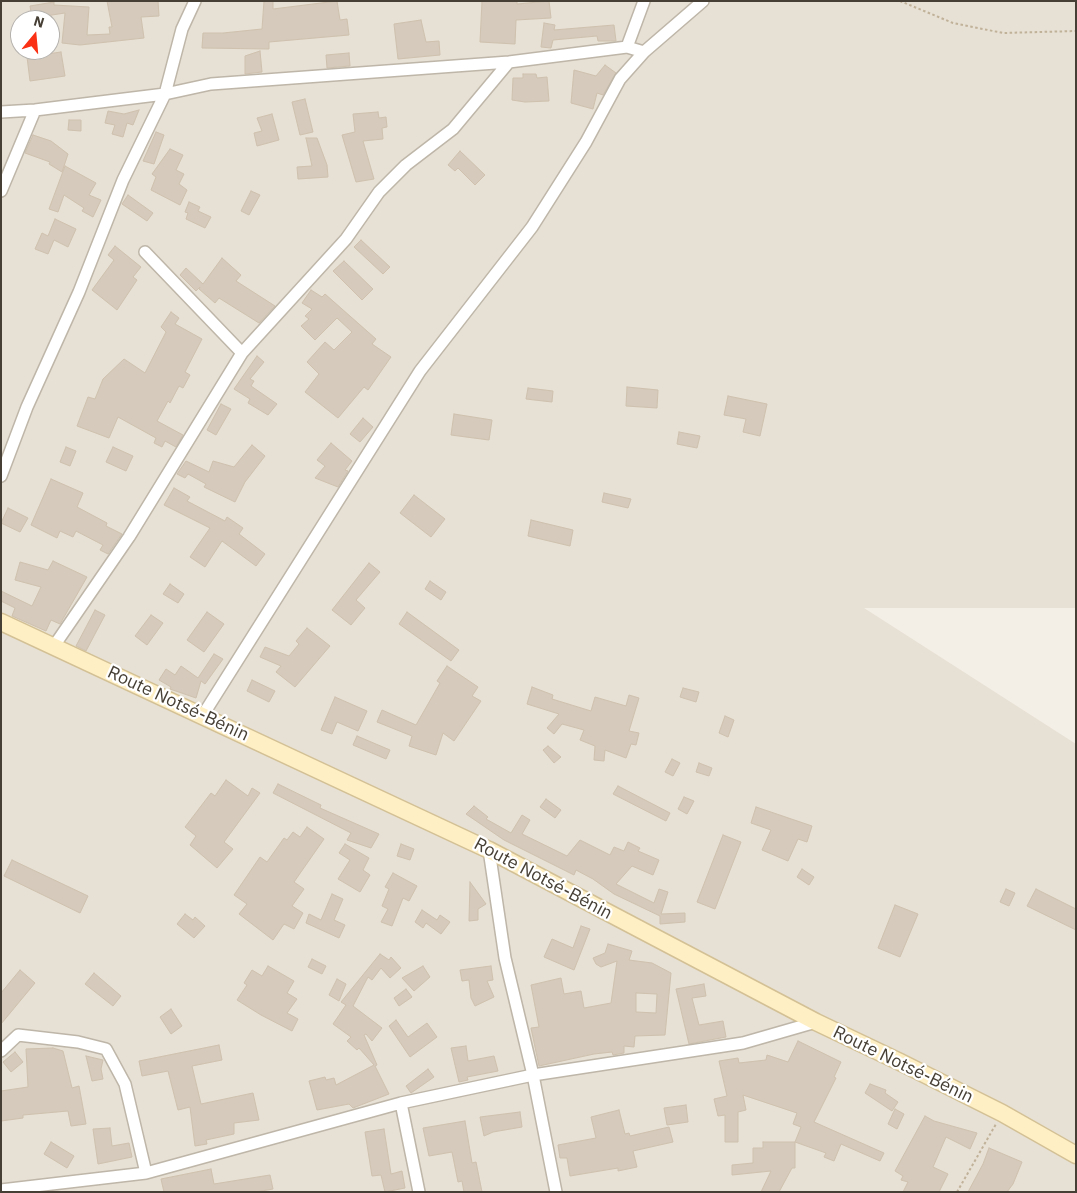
<!DOCTYPE html>
<meta charset="utf-8">
<style>
body{margin:0}
#map{position:relative;width:1077px;height:1193px;overflow:hidden;background:#f3eee6;font-family:"IBM Plex Sans",sans-serif}
canvas{display:block}
.frame{position:absolute;inset:0;border:2px solid #463f35;pointer-events:none}
.north{position:absolute;left:10px;top:10px;width:50px;height:50px;box-sizing:border-box;background:#fff;border:1px solid #b5b2ae;border-radius:50%;rotate:17deg;font-size:14px;font-weight:700;line-height:20px;text-align:center;color:#463f35}
.north::after{content:'';display:block;margin:auto;width:18px;height:22px;background:#fb3115;clip-path:polygon(50% 0,100% 100%,50% 72%,0 100%)}
</style>
<div id="map">
<canvas width="1077" height="1193"></canvas>
<div class="frame"></div>
<div class="north">N</div>
</div>
<script>
const ctx = document.querySelector('canvas').getContext('2d');
ctx.lineJoin = 'round';
function fill(path, color) { ctx.fillStyle = color; ctx.fill(path, 'evenodd'); }
const poly = rows => new Path2D(rows.map(r => 'M' + r).join(''));
function stroke(path, color, width, dash) { ctx.strokeStyle = color; ctx.lineWidth = width; ctx.lineCap = dash ? 'butt' : 'round'; ctx.setLineDash(dash || []); ctx.stroke(path); }
function label(font, color, halo, rows, align = 'center') {
  ctx.font = font + ' "IBM Plex Sans",sans-serif'; ctx.lineWidth = 4.5; ctx.setLineDash([]); ctx.textBaseline = 'middle'; ctx.strokeStyle = halo; ctx.fillStyle = color; for (const [text, x, y, turn = 0] of rows) {
    ctx.save(); ctx.translate(x, y); ctx.rotate((+turn || 0) * Math.PI / 180); ctx.textAlign = isNaN(turn) ? turn : align; if (halo) ctx.strokeText(text, 0, 0); ctx.fillText(text, 0, 0); ctx.restore();
  }
}
const residential = poly([
 [1,1,1076,1,1076,608,864,608,1076,744,1076,1192,1,1192],
 [20,20,50,20,50,50,20,50]
]);
const building = poly([
 [107,1,158,1,159,16,141,17,144,38,80,45,62,43,65,13,32,18,30,6,54,2,54,5,89,7,87,35,110,34,109,27,112,27,107,1],
 [264,1,273,1,273,9,337,1,340,20,347,19,349,35,269,42,269,49,202,48,203,33,223,33,262,29,264,1],
 [482,1,517,1,517,4,549,1,551,18,516,20,515,44,480,42,482,1],
 [421,20,426,42,439,41,440,55,398,59,394,24,421,20],
 [544,23,555,25,554,30,614,25,616,41,598,41,597,36,553,40,551,48,541,47,544,23],
 [260,51,262,72,245,74,245,56,260,51],
 [61,52,65,76,30,81,27,57,61,52],
 [349,53,350,66,327,68,326,55,349,53],
 [605,65,616,73,603,95,597,93,593,109,571,103,574,70,596,76,605,65],
 [523,74,536,74,537,78,547,77,549,101,525,102,512,100,513,78,523,78,523,74],
 [305,99,313,132,300,135,292,102,305,99],
 [139,110,133,125,127,123,123,137,112,134,115,125,105,123,108,111,124,114,139,110],
 [378,112,379,118,386,117,387,127,382,128,383,139,363,141,374,179,356,182,342,135,355,132,353,114,378,112],
 [272,114,279,140,257,146,254,133,262,131,257,118,272,114],
 [69,120,81,120,81,131,68,130,69,120],
 [156,132,164,135,154,164,143,161,156,132],
 [33,135,51,141,68,154,62,172,49,164,50,162,25,153,33,135],
 [306,138,317,138,327,165,328,177,298,179,297,167,312,166,306,138],
 [170,149,183,155,176,170,184,174,179,184,187,190,180,205,151,190,156,177,152,174,170,149],
 [460,151,485,175,475,185,458,168,455,171,448,165,460,151],
 [65,166,96,183,89,195,101,200,93,217,82,211,84,208,64,195,58,212,49,209,65,166],
 [251,191,260,195,249,215,241,211,251,191],
 [128,195,153,213,147,221,122,204,128,195],
 [189,202,200,207,198,211,211,217,205,228,186,219,188,213,185,212,189,202],
 [55,219,76,229,68,247,54,240,48,254,35,249,42,233,48,236,55,219],
 [361,240,390,267,383,274,354,247,361,240],
 [115,246,141,267,133,277,137,280,117,310,92,290,114,260,108,255,115,246],
 [222,258,241,275,236,281,275,306,259,323,219,298,215,303,199,289,200,287,196,291,180,275,186,268,203,284,222,258],
 [344,261,373,289,362,300,333,271,344,261],
 [311,290,322,297,325,294,376,339,372,344,391,357,368,390,364,387,338,418,305,392,319,374,307,362,325,342,334,350,352,332,337,318,315,340,301,326,309,319,305,316,312,309,302,303,311,290],
 [171,312,179,318,175,324,202,339,185,372,190,375,183,388,179,386,170,403,168,401,157,421,183,435,176,447,165,441,162,447,154,443,156,438,118,417,109,438,77,426,88,397,95,399,103,379,124,359,145,373,166,332,161,327,171,312],
 [257,356,264,362,250,379,254,381,251,386,277,404,268,415,248,403,250,399,234,389,257,356],
 [627,387,658,390,657,408,626,406,627,387],
 [528,388,553,391,552,402,526,399,528,388],
 [728,396,767,404,760,436,743,432,746,419,724,415,728,396],
 [221,404,231,409,216,435,207,430,221,404],
 [454,414,492,420,489,440,451,435,454,414],
 [363,418,373,427,360,442,350,434,363,418],
 [679,432,700,436,697,448,677,444,679,432],
 [331,443,352,461,345,470,348,471,338,487,315,478,325,466,317,460,331,443],
 [252,445,265,456,245,482,235,502,204,487,206,484,188,474,185,478,177,474,186,461,209,472,213,461,234,467,252,445],
 [66,447,76,451,70,466,60,462,66,447],
 [113,447,133,456,126,471,106,462,113,447],
 [51,479,83,493,77,507,107,523,106,526,122,534,108,554,100,550,103,545,76,531,73,537,60,531,57,538,31,525,51,479],
 [174,488,190,497,187,501,225,521,227,517,243,528,239,534,265,554,256,566,222,541,205,567,190,557,210,528,164,505,174,488],
 [604,493,631,499,628,508,602,502,604,493],
 [414,495,445,519,431,537,400,513,414,495],
 [8,508,28,518,20,532,1,523,8,508],
 [531,520,573,530,570,546,528,536,531,520],
 [53,561,87,577,60,624,51,620,46,631,12,616,15,608,1,601,1,591,32,606,41,587,15,580,20,562,48,570,53,561],
 [369,563,380,572,356,600,365,608,351,625,332,610,369,563],
 [430,581,446,592,441,600,425,589,430,581],
 [170,584,184,594,178,603,163,594,170,584],
 [95,610,105,615,86,651,76,646,95,610],
 [207,612,224,624,204,652,187,640,207,612],
 [407,612,459,650,451,661,399,624,407,612],
 [151,615,163,623,147,645,135,636,151,615],
 [307,628,330,646,295,687,276,672,281,666,260,657,265,647,289,656,299,644,296,641,307,628],
 [214,654,223,659,205,684,201,681,196,698,170,689,171,687,159,680,166,669,175,675,181,666,198,678,214,654],
 [447,666,478,687,472,696,481,701,454,741,443,733,436,755,409,746,412,736,377,722,382,710,416,725,440,683,437,681,447,666],
 [252,680,275,691,269,702,247,691,252,680],
 [532,687,553,695,552,699,591,711,595,697,626,706,629,695,639,698,629,731,639,733,636,745,631,744,626,758,605,750,604,761,594,760,595,746,580,740,584,730,562,724,554,734,547,728,559,714,527,704,532,687],
 [683,688,699,692,696,702,680,697,683,688],
 [335,697,367,711,358,731,337,722,332,734,321,730,335,697],
 [725,716,734,720,728,737,719,733,725,716],
 [357,736,390,750,386,759,353,745,357,736],
 [548,746,561,757,554,763,543,750,548,746],
 [672,759,680,763,673,776,665,772,672,759],
 [699,763,712,768,709,776,696,772,699,763],
 [226,780,248,796,252,788,260,793,224,842,233,849,217,868,190,845,196,836,185,827,211,793,215,796,226,780],
 [278,784,321,805,320,808,379,834,371,848,347,840,351,833,273,793,278,784],
 [618,786,670,813,666,821,613,794,618,786],
 [684,797,694,801,687,814,678,809,684,797],
 [546,799,561,810,555,818,540,807,546,799],
 [474,806,488,817,486,819,511,833,522,815,530,820,522,834,567,856,580,840,610,855,614,847,624,851,628,842,640,848,638,851,659,860,653,875,632,866,616,884,654,903,659,889,668,892,661,914,685,913,685,922,660,924,660,916,614,894,593,879,576,870,574,875,504,840,466,814,474,806],
 [756,807,812,826,807,842,798,839,788,861,762,850,771,830,751,823,756,807],
 [307,827,324,839,294,882,304,889,292,906,303,913,294,929,284,924,273,940,239,914,247,904,234,895,260,857,267,862,284,838,287,840,293,832,300,837,307,827],
 [723,835,741,842,715,909,697,902,723,835],
 [345,844,369,858,363,870,370,875,360,892,338,879,350,860,339,853,345,844],
 [401,844,414,849,410,860,397,856,401,844],
 [12,860,88,896,80,913,4,876,12,860],
 [802,869,814,877,809,885,797,877,802,869],
 [393,873,417,886,409,901,403,898,392,926,381,922,388,909,382,906,389,889,385,887,393,873],
 [470,882,486,904,478,909,478,920,469,921,470,882],
 [1006,889,1015,893,1009,906,1000,902,1006,889],
 [1036,889,1076,909,1076,930,1027,906,1036,889],
 [332,894,343,899,334,920,345,925,339,938,306,923,309,914,321,920,332,894],
 [895,905,918,914,900,957,878,948,895,905],
 [422,910,437,920,440,915,450,922,441,934,426,923,423,928,415,922,422,910],
 [185,914,193,920,195,917,205,926,194,938,177,924,185,914],
 [581,926,590,929,574,970,544,957,552,939,573,948,581,926],
 [608,944,632,951,629,960,652,963,671,973,665,1035,635,1036,634,1047,624,1046,624,1053,613,1055,612,1052,594,1054,539,1066,531,1028,539,1027,531,985,561,978,564,994,581,991,584,1008,611,1003,617,961,601,967,596,964,593,958,605,953,608,944],
 [636,993,657,994,656,1013,636,1012,636,993],
 [380,954,389,960,391,957,401,968,390,978,381,968,372,980,368,977,353,1006,382,1028,372,1041,366,1034,364,1035,377,1065,375,1066,389,1094,353,1108,349,1104,317,1110,309,1081,325,1077,326,1080,334,1078,336,1085,374,1065,359,1048,357,1050,347,1041,351,1037,333,1024,346,1005,341,1002,380,954],
 [312,959,326,966,322,974,308,967,312,959],
 [268,966,294,981,287,993,297,999,287,1013,298,1019,292,1031,261,1015,237,1000,247,985,244,983,252,970,262,976,268,966],
 [423,966,430,977,414,991,402,978,423,966],
 [491,966,493,980,487,981,494,997,475,1006,471,998,469,980,462,981,460,970,491,966],
 [20,970,35,983,1,1024,1,993,20,970],
 [94,973,121,996,113,1006,85,984,94,973],
 [337,979,346,984,339,1001,329,995,337,979],
 [704,984,706,996,692,998,699,1025,723,1021,726,1037,689,1044,676,989,704,984],
 [406,989,412,997,399,1006,394,998,406,989],
 [171,1009,182,1026,171,1034,160,1017,171,1009],
 [396,1020,408,1037,427,1023,437,1037,410,1057,389,1026,396,1020],
 [798,1041,841,1062,834,1077,836,1078,814,1122,884,1153,880,1161,841,1144,834,1161,824,1157,826,1153,795,1142,801,1127,793,1124,797,1113,743,1095,746,1110,738,1112,738,1142,725,1142,725,1115,718,1116,714,1099,727,1096,719,1061,738,1058,739,1063,766,1060,767,1055,788,1062,798,1041],
 [219,1045,222,1060,192,1066,201,1104,253,1093,259,1120,234,1123,234,1134,206,1140,207,1144,195,1146,190,1107,178,1110,168,1071,142,1076,139,1061,219,1045],
 [466,1046,468,1061,494,1056,498,1071,467,1077,468,1080,459,1082,451,1048,466,1046],
 [53,1048,63,1051,72,1088,79,1086,86,1124,71,1126,68,1111,23,1115,23,1118,1,1121,1,1091,28,1087,26,1049,53,1048],
 [15,1052,23,1062,11,1072,3,1062,15,1052],
 [86,1056,103,1060,101,1069,103,1079,92,1081,86,1056],
 [428,1069,434,1077,411,1093,406,1086,428,1069],
 [870,1084,886,1090,885,1093,898,1102,892,1111,865,1093,870,1084],
 [686,1105,688,1122,667,1125,664,1108,686,1105],
 [895,1109,904,1114,897,1129,888,1124,895,1109],
 [619,1110,625,1134,629,1133,630,1136,669,1127,673,1142,633,1151,637,1167,618,1171,618,1168,570,1176,567,1158,560,1158,558,1145,596,1138,591,1117,619,1110],
 [520,1112,522,1127,493,1132,484,1136,480,1117,520,1112],
 [925,1116,934,1121,977,1133,970,1149,946,1137,933,1167,948,1174,939,1192,903,1192,908,1182,901,1180,903,1176,895,1171,925,1116],
 [465,1121,472,1163,476,1162,482,1192,464,1192,462,1181,458,1182,452,1152,429,1156,423,1128,465,1121],
 [110,1128,112,1146,129,1143,132,1157,98,1164,93,1129,110,1128],
 [384,1129,391,1174,402,1171,405,1188,385,1192,381,1175,372,1176,365,1132,384,1129],
 [51,1142,74,1156,67,1168,44,1154,51,1142],
 [763,1142,795,1142,795,1168,792,1168,779,1192,761,1192,771,1171,732,1175,732,1165,753,1163,753,1148,763,1148,763,1142],
 [989,1148,1022,1162,1013,1184,1007,1192,968,1192,983,1164,989,1148],
 [211,1169,214,1184,270,1175,273,1189,256,1192,164,1192,161,1179,211,1169]
]);
const path = poly([
 [900,1,953,23,1003,33,1076,31],
 [957,1192,996,1124]
]);
const minor = poly([
 [627,47,644,1],
 [1,112,35,110,165,94,211,84,509,62,627,47,644,52],
 [1,191,35,110],
 [145,252,242,353],
 [1,476,27,407,79,292,123,180,165,94,182,29,195,1],
 [54,646,129,537,242,353,346,239,379,192,406,165,453,129,509,62],
 [203,715,420,371,532,227,586,142,620,79,644,52,703,1],
 [489,850,505,958,533,1075,556,1192],
 [1,1051,18,1035,78,1042,106,1049,125,1084,146,1173],
 [401,1103,419,1192],
 [1,1190,146,1173,401,1103,533,1075,743,1043,816,1022]
]);
const secondary = poly([
 [1,622,489,850,816,1022,900,1062,1002,1113,1076,1155]
]);
const streetNames = [
 ["Route Notsé-Bénin",178,704,25],
 ["Route Notsé-Bénin",543,879,28],
 ["Route Notsé-Bénin",903,1065,26]
];
fill(residential, '#e7e0d4');
fill(building, '#d5cabb');
stroke(building, '#cfc1ae', 1);
stroke(minor, '#beb6a8', 14);
stroke(secondary, '#d3c195', 19);
stroke(path, '#c0b199', 2, [2.5, 2.5]);
stroke(minor, '#fff', 11);
stroke(secondary, '#ffefc4', 16);
label('18px', '#463f35', '#fff', streetNames);
</script>
